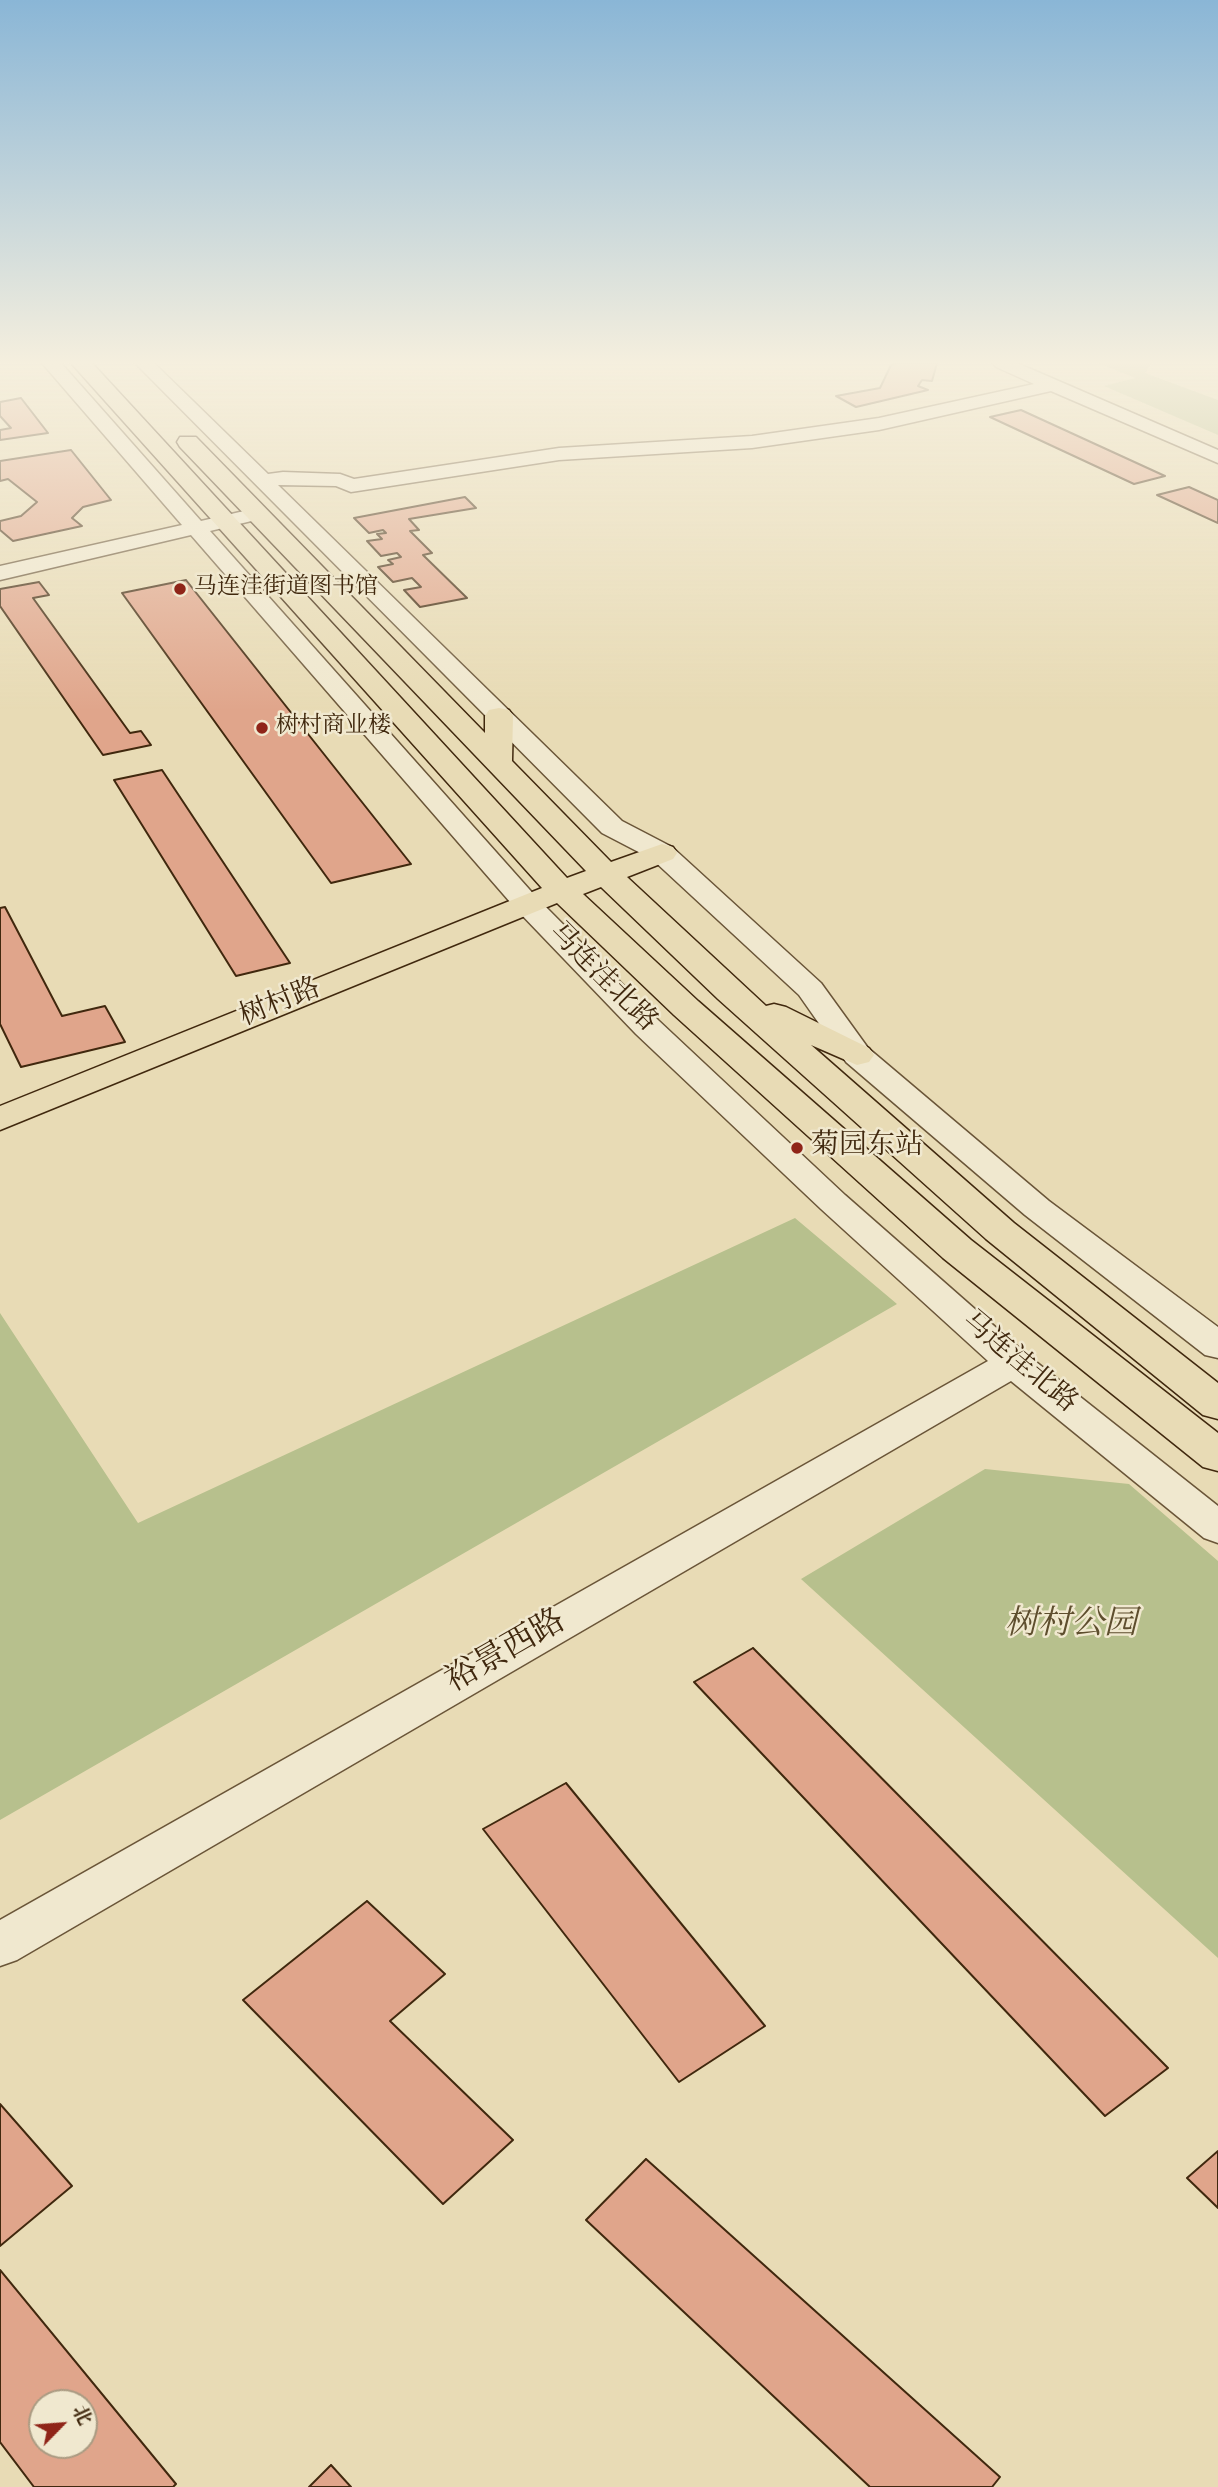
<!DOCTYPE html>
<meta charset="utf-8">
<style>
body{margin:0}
#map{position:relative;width:1218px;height:2487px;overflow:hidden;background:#e8dbb5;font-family:"Sorts Mill Goudy","Noto Serif SC",serif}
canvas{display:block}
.north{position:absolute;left:28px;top:2389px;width:70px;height:70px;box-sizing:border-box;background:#f0e8cf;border:2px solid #aa9b82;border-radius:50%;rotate:65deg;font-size:19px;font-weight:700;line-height:28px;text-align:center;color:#40280e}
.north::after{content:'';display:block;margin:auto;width:24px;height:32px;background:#8f2418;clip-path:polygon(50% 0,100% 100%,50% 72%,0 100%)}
</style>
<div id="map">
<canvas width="1218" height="2487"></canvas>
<div class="north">北</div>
</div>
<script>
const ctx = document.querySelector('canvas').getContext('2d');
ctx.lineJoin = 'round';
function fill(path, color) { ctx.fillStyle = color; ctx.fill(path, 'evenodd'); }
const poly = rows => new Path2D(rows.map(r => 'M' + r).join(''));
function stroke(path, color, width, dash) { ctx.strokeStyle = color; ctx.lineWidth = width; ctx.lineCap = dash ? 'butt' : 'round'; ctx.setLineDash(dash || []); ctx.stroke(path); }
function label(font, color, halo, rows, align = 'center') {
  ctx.font = font + ' "Sorts Mill Goudy","Noto Serif SC",serif'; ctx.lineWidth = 5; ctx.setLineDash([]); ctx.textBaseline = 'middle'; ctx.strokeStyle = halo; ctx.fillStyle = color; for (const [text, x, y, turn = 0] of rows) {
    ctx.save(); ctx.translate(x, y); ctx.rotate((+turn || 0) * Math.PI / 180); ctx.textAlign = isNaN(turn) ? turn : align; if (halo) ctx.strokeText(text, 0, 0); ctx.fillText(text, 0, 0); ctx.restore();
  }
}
const green = poly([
 [1098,363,1152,363,1145,373,1218,400,1218,435,1104,386,1135,378],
 [795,1218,897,1304,0,1820,0,1313,138,1523],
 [985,1469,1129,1484,1218,1561,1218,1958,801,1579]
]);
const building = poly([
 [899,363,937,363,932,381,922,380,918,386,928,390,856,407,836,396,880,388,891,365,899,363],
 [21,398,48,433,0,440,0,430,11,428,0,416,0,402,21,398],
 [1021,410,1165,476,1134,484,990,417,1021,410],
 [71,450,111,500,83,507,72,518,82,526,13,541,0,530,0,521,21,516,37,502,8,479,0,481,0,461,71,450],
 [1189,487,1218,500,1218,523,1157,495,1189,487],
 [465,497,476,508,409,519,419,530,410,531,432,553,423,555,467,598,420,607,404,590,421,587,412,578,393,582,378,567,393,564,388,560,401,557,397,553,381,556,367,541,382,539,377,534,386,533,383,530,369,533,354,518,465,497],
 [186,580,411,864,331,883,122,593,186,580],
 [39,582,49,595,33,598,130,733,141,731,151,745,103,755,0,606,0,589,39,582],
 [162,770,290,963,236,976,114,780,162,770],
 [5,907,62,1016,105,1006,125,1042,21,1067,0,1024,0,908,5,907],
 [753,1648,1168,2068,1105,2116,694,1682,753,1648],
 [566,1783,765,2026,679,2082,483,1829,566,1783],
 [367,1901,445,1974,390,2021,513,2140,443,2204,243,2000,367,1901],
 [0,2104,72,2186,0,2246,0,2104],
 [1218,2151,1218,2208,1187,2178,1218,2151],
 [646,2159,1000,2477,992,2487,870,2487,586,2220,646,2159],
 [0,2270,176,2484,173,2487,34,2487,0,2442,0,2270],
 [42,2403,84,2403,84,2445,42,2445,42,2403],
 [331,2465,351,2487,309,2487,331,2465]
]);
const minor = poly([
 [42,363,61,363,201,521,257,508,264,510,267,514,264,518,210,531,537,898,658,1020,845,1195,1026,1354,1218,1506,1218,1543,1204,1538,1011,1381,17,1960,0,1966,0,1920,988,1361,821,1209,636,1034,517,910,191,535,0,580,0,566,182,525,42,363],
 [135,363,154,363,268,474,283,472,340,474,354,479,559,448,752,436,879,418,1034,384,996,367,993,363,1017,363,1218,450,1218,463,1051,391,879,430,752,448,559,460,351,492,336,486,278,485,622,821,672,847,821,983,868,1048,1049,1201,1218,1327,1218,1358,1205,1355,1025,1215,846,1062,799,995,652,859,602,833,135,363]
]);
const major = poly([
 [71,363,92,363,567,878,586,871,180,447,177,442,180,437,196,437,485,733,485,716,489,710,499,708,509,710,513,716,512,761,611,862,662,844,673,847,677,853,673,859,627,877,766,1006,774,1004,786,1007,869,1048,874,1055,869,1062,857,1065,811,1045,1014,1223,1218,1383,1218,1419,1203,1415,986,1239,718,999,601,887,583,894,698,1001,971,1240,1218,1433,1218,1471,1203,1467,943,1258,674,1015,557,903,0,1130,0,1106,542,888,71,363]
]);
const markers = [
 [180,589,7,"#8f2418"],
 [262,728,7,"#8f2418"],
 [797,1148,7,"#8f2418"]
];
const farPoinames = [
 ["马连洼街道图书馆",194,589],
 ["树村商业楼",276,728]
];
const streetNames = [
 ["马连洼北路",601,979,45],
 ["树村路",281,1005,-22],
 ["马连洼北路",1018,1364,40]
];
const poiNames = [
 ["菊园东站",811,1148]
];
const nearParknames = [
 ["树村公园",1071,1627]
];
const nearStreetnames = [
 ["裕景西路",507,1654,-30]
];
fill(green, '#b7c08d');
fill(building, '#e0a58b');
stroke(building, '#40280e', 2);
stroke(minor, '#6a5538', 3);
stroke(major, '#40280e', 3);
fill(minor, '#f0e8cf');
fill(major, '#e8dbb5');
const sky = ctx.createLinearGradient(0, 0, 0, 711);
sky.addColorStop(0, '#8ab6d6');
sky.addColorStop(0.51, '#f5efde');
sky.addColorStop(1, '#f5efde00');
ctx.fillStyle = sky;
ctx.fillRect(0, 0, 1218, 711);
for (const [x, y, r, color] of markers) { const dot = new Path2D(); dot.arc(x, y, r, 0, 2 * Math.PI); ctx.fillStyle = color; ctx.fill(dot); stroke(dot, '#f0e8cf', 2.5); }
label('23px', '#40280e', '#f0e8cf', farPoinames, 'left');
label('28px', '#40280e', '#f0e8cf', streetNames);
label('28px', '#40280e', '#f0e8cf', poiNames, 'left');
label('italic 33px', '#5e4e2e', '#f0e8cf', nearParknames);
label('33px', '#40280e', '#f0e8cf', nearStreetnames);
</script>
